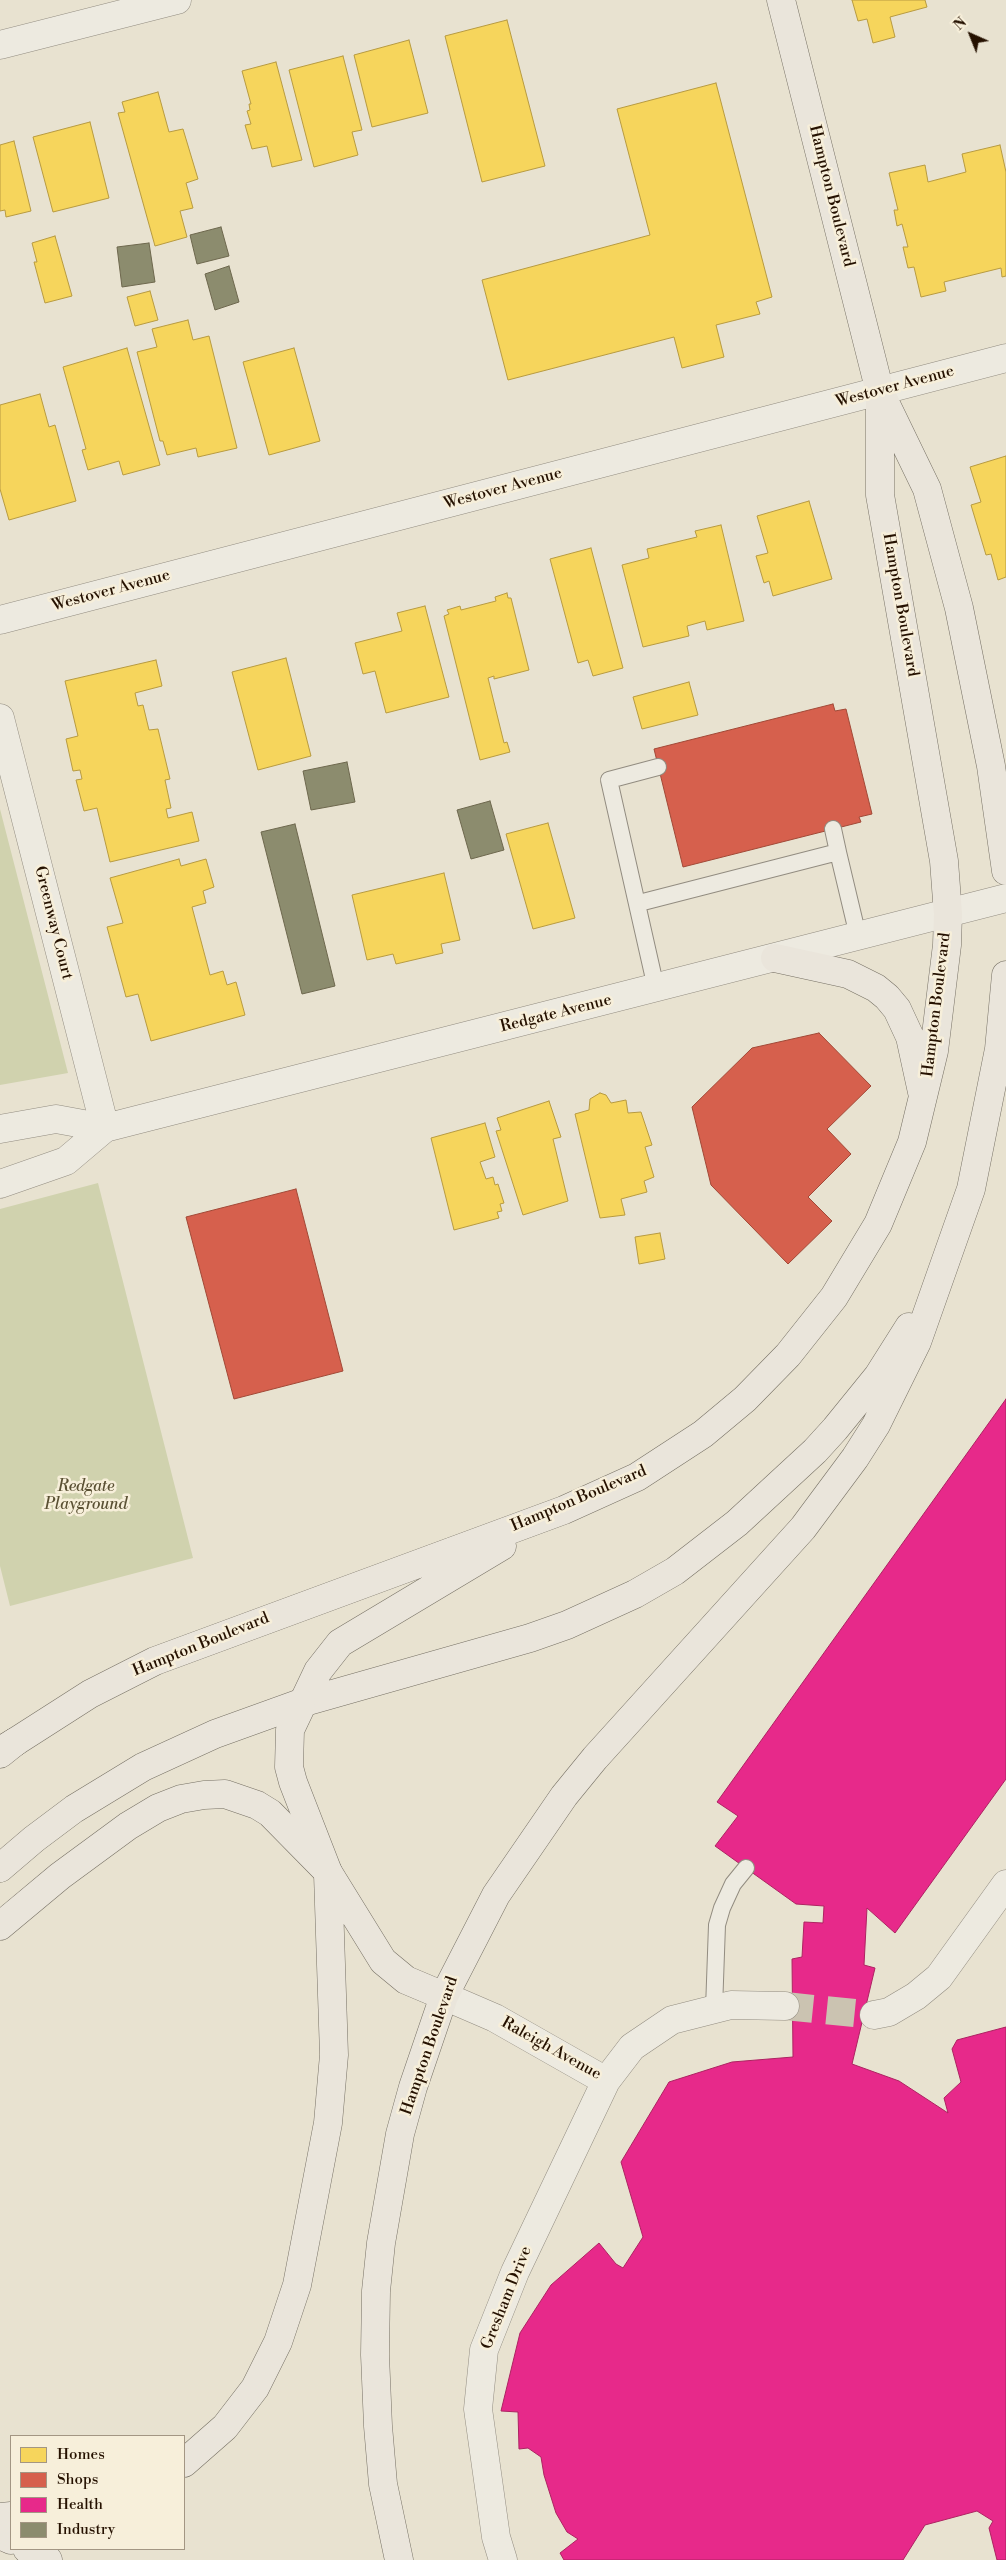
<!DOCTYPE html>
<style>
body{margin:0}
#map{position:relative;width:1006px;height:2560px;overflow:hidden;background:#e8e2d0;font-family:"Libre Bodoni",serif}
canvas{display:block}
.legend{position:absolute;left:10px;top:2435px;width:175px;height:115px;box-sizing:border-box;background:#f7efda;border:1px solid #a39683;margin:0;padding:6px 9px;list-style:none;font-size:15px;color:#251100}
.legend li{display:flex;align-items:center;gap:10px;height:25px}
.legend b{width:25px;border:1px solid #a39683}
.north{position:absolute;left:946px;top:10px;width:50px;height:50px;-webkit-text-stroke:4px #f7efda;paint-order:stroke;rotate:316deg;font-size:14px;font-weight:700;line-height:20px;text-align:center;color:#251100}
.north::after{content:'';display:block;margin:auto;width:18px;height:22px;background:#251100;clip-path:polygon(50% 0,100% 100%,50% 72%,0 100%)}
</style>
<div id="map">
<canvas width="1006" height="2560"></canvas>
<ul class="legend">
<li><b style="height:14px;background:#f6d55c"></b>Homes</li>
<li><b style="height:14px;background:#d6604d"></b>Shops</li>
<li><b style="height:14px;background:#e7298a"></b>Health</li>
<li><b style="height:14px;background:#8c8c6e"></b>Industry</li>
</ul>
<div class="north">N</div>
</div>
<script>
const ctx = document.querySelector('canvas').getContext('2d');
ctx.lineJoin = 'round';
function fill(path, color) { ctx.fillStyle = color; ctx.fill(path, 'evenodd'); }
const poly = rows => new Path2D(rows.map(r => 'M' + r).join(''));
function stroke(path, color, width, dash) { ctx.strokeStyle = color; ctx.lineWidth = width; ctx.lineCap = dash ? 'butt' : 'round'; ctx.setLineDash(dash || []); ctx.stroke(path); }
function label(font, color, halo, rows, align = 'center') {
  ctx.font = font + ' "Libre Bodoni",serif'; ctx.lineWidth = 5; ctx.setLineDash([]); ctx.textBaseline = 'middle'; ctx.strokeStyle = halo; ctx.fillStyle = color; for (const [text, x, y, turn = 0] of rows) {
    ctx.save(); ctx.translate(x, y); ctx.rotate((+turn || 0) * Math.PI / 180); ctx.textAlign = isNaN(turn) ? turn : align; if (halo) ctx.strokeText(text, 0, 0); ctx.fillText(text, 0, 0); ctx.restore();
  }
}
const green = poly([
 [0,809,68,1073,0,1085],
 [98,1183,193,1558,10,1606,0,1566,0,1209]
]);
const homes = poly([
 [852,0,925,0,927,7,890,17,895,37,873,43,867,19,858,21,852,0],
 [507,20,545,166,482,182,445,36,507,20],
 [409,40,428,113,372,127,354,55,409,40],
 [343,56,362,130,352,132,358,155,314,167,289,70,343,56],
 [276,62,302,160,272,167,267,146,252,149,245,125,251,124,247,111,250,110,249,104,251,104,242,71,276,62],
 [716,83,772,297,756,302,760,314,716,325,724,357,682,368,674,337,508,380,482,280,650,235,617,109,716,83],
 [158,92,169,132,183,129,198,179,186,183,193,208,180,211,187,237,155,246,118,113,125,112,122,102,158,92],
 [90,122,109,198,53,212,33,137,90,122],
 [14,141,31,211,6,217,5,210,0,211,0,145,14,141],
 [1000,145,1006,172,1006,276,1002,277,1001,268,944,282,946,291,921,297,914,267,908,268,903,247,908,247,902,224,897,226,894,210,898,210,889,173,925,165,928,182,966,172,962,154,1000,145],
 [55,236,72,296,45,303,34,262,37,262,32,243,55,236],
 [150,291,158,320,135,326,127,297,150,291],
 [188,320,193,340,209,336,237,448,198,457,196,448,167,455,163,441,160,441,137,352,157,347,152,329,188,320],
 [127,348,160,465,123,475,119,461,88,470,82,450,86,449,63,367,127,348],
 [294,348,320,441,269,455,243,362,294,348],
 [40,394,49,427,55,425,76,501,9,520,0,489,0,405,40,394],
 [1006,456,1006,577,998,580,991,554,986,555,971,505,981,502,970,467,1006,456],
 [809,501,832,579,773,596,769,581,764,583,756,556,768,553,757,516,809,501],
 [721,525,744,621,707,630,705,621,687,626,689,636,643,647,622,565,649,558,647,549,697,537,695,531,721,525],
 [591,548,623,668,593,676,588,660,578,663,550,559,591,548],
 [507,593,508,598,511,598,529,670,494,679,494,676,488,678,504,743,507,742,510,752,480,760,444,616,449,614,447,610,460,606,461,610,496,601,495,597,507,593],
 [425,606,449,697,386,713,375,671,363,674,355,643,402,631,397,613,425,606],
 [286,658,311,756,258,770,232,672,286,658],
 [156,660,162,686,135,693,138,706,143,705,149,730,158,729,170,779,165,780,171,808,166,809,168,818,192,812,199,841,110,862,97,808,84,811,76,780,82,779,80,770,73,771,66,739,78,736,65,681,156,660],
 [689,682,698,715,642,729,633,697,689,682],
 [548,823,575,918,533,929,506,834,548,823],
 [179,859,181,866,206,859,214,887,203,891,206,903,192,907,210,975,223,971,227,985,236,982,245,1015,151,1041,138,994,126,997,107,927,123,923,110,878,179,859],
 [444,873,460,940,441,944,443,953,396,964,393,954,367,960,352,895,444,873],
 [600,1093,606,1095,611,1103,626,1100,628,1113,641,1112,652,1145,645,1147,654,1177,644,1181,647,1192,621,1199,625,1215,600,1218,575,1114,589,1110,590,1099,600,1093],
 [549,1101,561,1137,553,1139,568,1201,523,1215,496,1131,501,1130,497,1118,549,1101],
 [485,1123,495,1157,480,1162,486,1179,493,1177,495,1185,498,1184,504,1203,500,1204,502,1211,497,1212,499,1218,454,1230,431,1138,485,1123],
 [660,1233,665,1259,639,1264,635,1237,660,1233]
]);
const shops = poly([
 [833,704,835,711,846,709,872,814,859,817,861,822,683,867,654,749,833,704],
 [819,1033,871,1086,827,1129,851,1154,808,1197,832,1221,788,1264,711,1185,692,1107,752,1048,819,1033],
 [296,1189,343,1371,234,1399,186,1217,296,1189]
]);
const health = poly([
 [1006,1399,1006,1779,895,1933,867,1908,864,1965,875,1968,852,2064,899,2081,948,2113,944,2098,961,2082,952,2049,957,2040,1006,2027,1006,2560,997,2560,989,2528,993,2521,977,2511,925,2525,903,2560,564,2560,560,2553,578,2539,567,2532,556,2513,544,2475,541,2457,528,2448,519,2449,518,2412,501,2411,520,2333,551,2285,599,2243,616,2264,623,2268,643,2237,621,2162,669,2082,732,2062,793,2057,792,1959,802,1957,804,1922,823,1923,824,1906,796,1904,715,1846,738,1816,717,1802,1006,1399]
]);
const industry = poly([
 [221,227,229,256,197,264,190,235,221,227],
 [149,243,155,282,122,287,117,247,149,243],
 [229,266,239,302,215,310,205,274,229,266],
 [347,762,355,802,311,810,303,771,347,762],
 [490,801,504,850,471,859,457,810,490,801],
 [295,824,335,986,302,994,261,832,295,824]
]);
const minorTunnel = poly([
 [785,2006,874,2015]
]);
const service = poly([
 [833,829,838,852],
 [639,903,838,852,858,936],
 [656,988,609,780,658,767],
 [714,2009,717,1925,722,1908,733,1884,746,1868]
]);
const minor = poly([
 [0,45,177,0],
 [0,620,1006,358],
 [0,718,105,1128],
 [444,1996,495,2018,606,2081],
 [874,2015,889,2012,916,1996,939,1977,1006,1884],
 [503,2560,496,2537,478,2409,484,2350,515,2272,606,2081,632,2047,672,2020,731,2005,785,2006]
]);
const tertiary = poly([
 [0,1129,56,1119,105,1128,1006,898],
 [0,1184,66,1161,105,1128]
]);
const primary = poly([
 [781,0,880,392,927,489,959,608,991,766,1006,871],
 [775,958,848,974,876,988,887,997,897,1009,910,1037,922,1092],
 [301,1703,530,1638,567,1625,635,1594,675,1571,737,1523,815,1451,835,1429,878,1376,909,1327],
 [0,1754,15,1742,90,1694,155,1661,564,1510,637,1477,703,1434,745,1399,788,1355,834,1297,878,1224,912,1142,934,1051,947,945,948,914,944,861,880,495,880,392],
 [444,1996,406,1980,383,1961,328,1872,293,1782,289,1767,290,1730,318,1671,340,1643,502,1546],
 [184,2463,225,2427,255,2388,278,2342,297,2285,328,2123,334,2055,328,1874],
 [0,2517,11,2516],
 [0,2535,11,2540],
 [27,2549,48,2560],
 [399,2560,383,2484,378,2426,375,2355,376,2291,381,2243,400,2134,413,2087,444,1996,496,1895,564,1796,595,1758,803,1528,855,1458,876,1425,917,1342,971,1189,999,1049,1006,975]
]);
const motorway = poly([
 [0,1751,15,1742],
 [0,1868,34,1839,74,1809,143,1767,215,1734,301,1703],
 [0,1926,60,1876,128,1826,158,1808,181,1799,204,1795,225,1794,257,1805,270,1813,328,1872]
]);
const streetNames = [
 ["Hampton Boulevard",831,196,76],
 ["Westover Avenue",895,387,-15],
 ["Westover Avenue",503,489,-15],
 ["Westover Avenue",111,591,-15],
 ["Hampton Boulevard",900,605,80],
 ["Greenway Court",53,923,76],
 ["Hampton Boulevard",937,1005,-83],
 ["Redgate Avenue",556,1014,-14],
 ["Hampton Boulevard",579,1499,-23],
 ["Hampton Boulevard",201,1645,-22],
 ["Hampton Boulevard",430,2046,-71],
 ["Raleigh Avenue",551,2049,29],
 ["Gresham Drive",507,2298,-68]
];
const parkNames = [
 ["Redgate",86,1487],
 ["Playground",86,1505]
];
fill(green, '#d0d2ae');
fill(homes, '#f6d55c');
stroke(homes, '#b79a40', 1);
fill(shops, '#d6604d');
stroke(shops, '#a14836', 1);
fill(health, '#e7298a');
stroke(health, '#ad2261', 1);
fill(industry, '#8c8c6e');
stroke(industry, '#6d674d', 1);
stroke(minorTunnel, '#cbc3b1', 28, [28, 14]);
stroke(service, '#928c80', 18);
stroke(minor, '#928c80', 29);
stroke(tertiary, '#928c80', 29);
stroke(primary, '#767064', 29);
stroke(motorway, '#767064', 29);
stroke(service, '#edeae0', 16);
stroke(minor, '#edeae0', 28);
stroke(tertiary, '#edeae0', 28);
stroke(primary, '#eae5db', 28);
stroke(motorway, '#eae5db', 28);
label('16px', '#251100', '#f7efda', streetNames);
label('italic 16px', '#5a5033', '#f7efda', parkNames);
</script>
